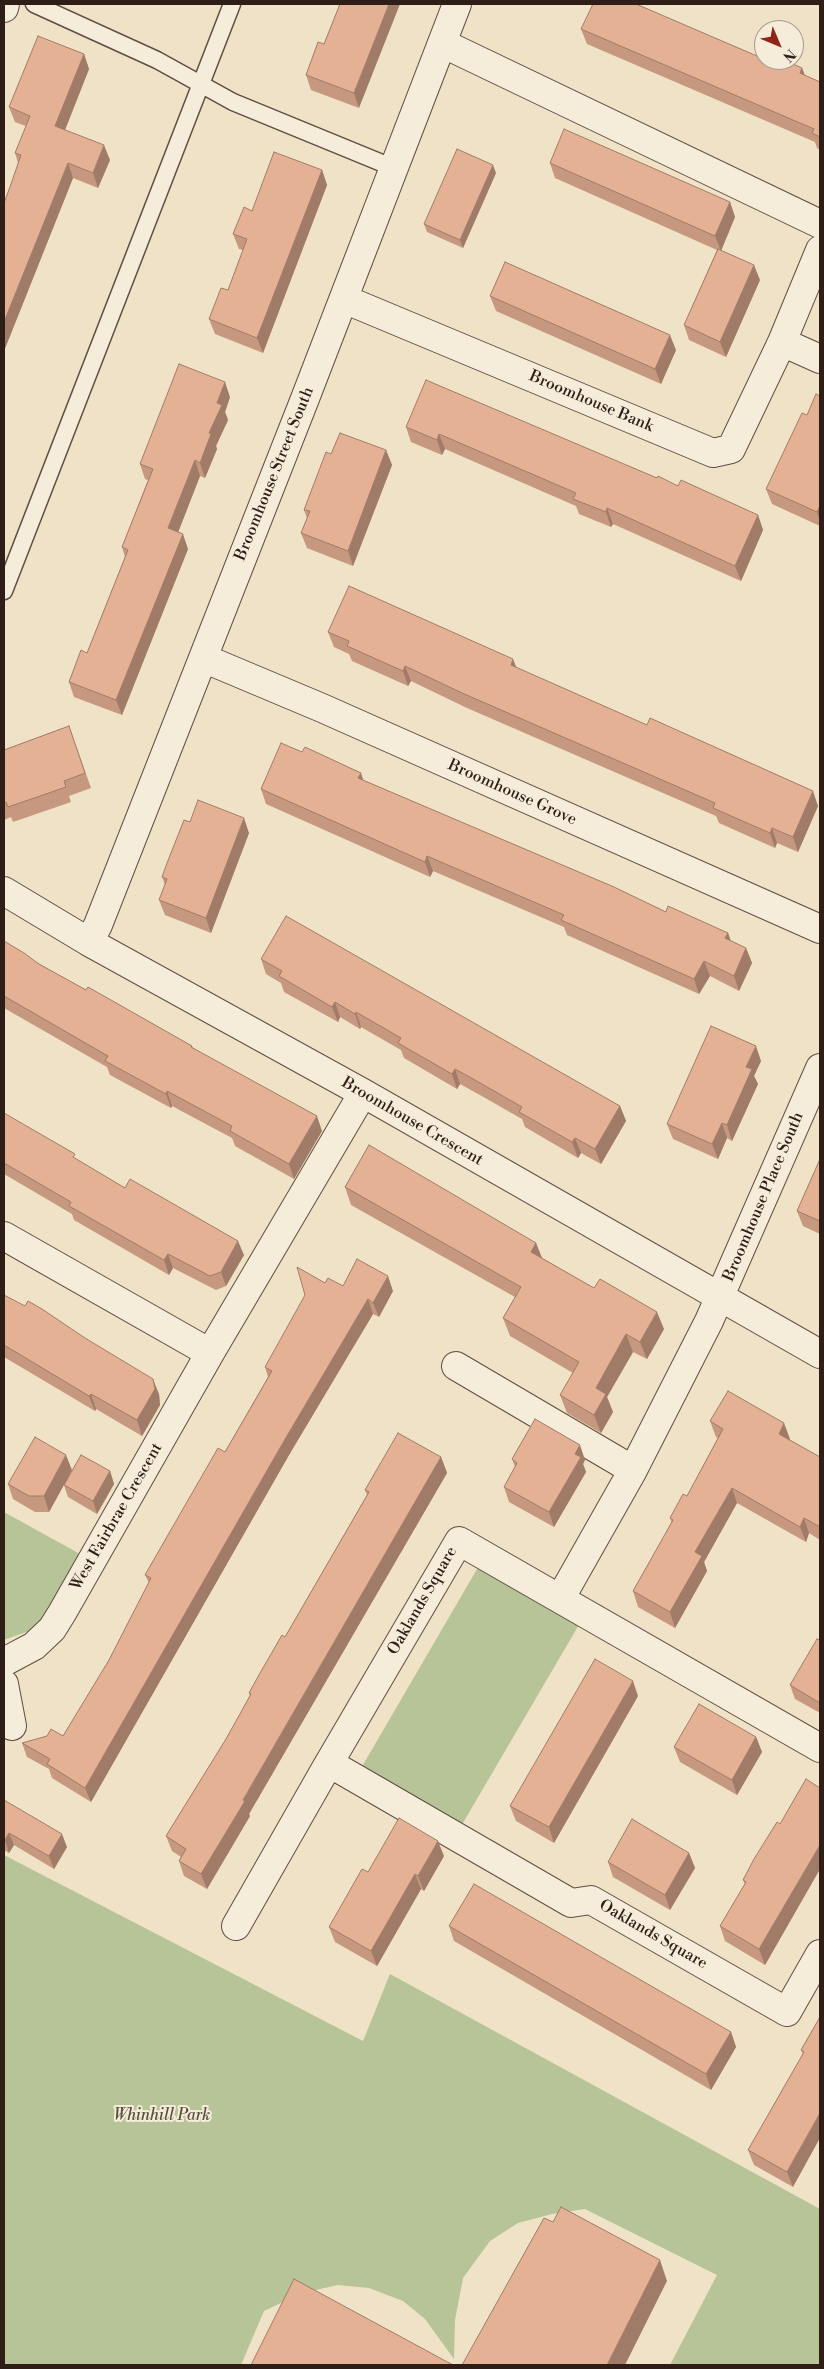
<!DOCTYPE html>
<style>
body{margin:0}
#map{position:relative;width:824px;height:2369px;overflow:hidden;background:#f0e2c6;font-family:"Libre Bodoni",serif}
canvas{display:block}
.frame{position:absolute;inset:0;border:5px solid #2f1d17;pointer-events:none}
.north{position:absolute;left:754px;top:20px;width:50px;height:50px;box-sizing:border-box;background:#f5ecda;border:1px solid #a6998c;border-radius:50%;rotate:135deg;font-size:14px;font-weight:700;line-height:20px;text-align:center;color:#2f1d17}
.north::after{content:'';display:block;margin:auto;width:18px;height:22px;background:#8f2418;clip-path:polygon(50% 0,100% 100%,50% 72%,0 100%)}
</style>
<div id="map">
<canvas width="824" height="2369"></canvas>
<div class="frame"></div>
<div class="north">N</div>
</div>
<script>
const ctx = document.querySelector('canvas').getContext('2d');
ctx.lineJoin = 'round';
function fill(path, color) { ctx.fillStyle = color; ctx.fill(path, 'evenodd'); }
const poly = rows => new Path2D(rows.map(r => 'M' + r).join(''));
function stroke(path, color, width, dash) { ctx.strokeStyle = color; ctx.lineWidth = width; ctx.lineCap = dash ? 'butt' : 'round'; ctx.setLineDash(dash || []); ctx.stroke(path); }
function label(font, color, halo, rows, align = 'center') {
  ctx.font = font + ' "Libre Bodoni",serif'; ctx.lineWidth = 4; ctx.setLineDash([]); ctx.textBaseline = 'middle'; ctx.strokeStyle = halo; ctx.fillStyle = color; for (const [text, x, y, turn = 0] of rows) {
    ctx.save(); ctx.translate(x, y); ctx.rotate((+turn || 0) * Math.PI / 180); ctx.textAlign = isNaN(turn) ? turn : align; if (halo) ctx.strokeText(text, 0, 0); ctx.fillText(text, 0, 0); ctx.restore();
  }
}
const green = poly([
 [4,1512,80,1554,47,1613,39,1622,29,1631,4,1640],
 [480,1564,580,1623,460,1828,360,1770],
 [4,1855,363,2041,390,1974,820,2209,820,2365,670,2365,717,2275,585,2209,552,2214,518,2223,490,2241,463,2278,455,2320,454,2359,425,2319,403,2301,369,2288,338,2285,302,2293,264,2311,241,2365,4,2365]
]);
const lane = poly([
 [34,4,157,60,233,102,394,168],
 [4,591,232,4]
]);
const street = poly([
 [4,8,5,4],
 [442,43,820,224],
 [344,299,713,453,731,449,782,342,820,250],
 [782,342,820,359],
 [203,658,322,708,820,929],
 [4,891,89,942,363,1093,820,1354],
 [89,942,98,925,306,396,457,4],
 [4,1236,210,1353],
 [456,1366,633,1470],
 [560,1599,633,1470,709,1321,820,1068],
 [4,1662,34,1646,52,1629,62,1613,210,1353,363,1093],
 [4,1684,12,1726],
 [820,1748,459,1541,329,1763,571,1903,591,1900,787,2012,820,1954],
 [236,1926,329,1763]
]);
const wall = poly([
 [340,4,359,108,311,90,306,75,324,44],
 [581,29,764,60,802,68,805,76,820,82,820,150,817,148,815,142,587,44],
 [84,54,89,69,65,130,110,160,98,188,73,178,4,351,4,203,10,187,18,163,15,153,26,126,15,122,9,107],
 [550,163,730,202,735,217,721,250,760,280,726,357,689,340,684,325,717,250,555,178],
 [322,170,327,185,263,353,215,334,209,319,228,290,243,250,239,249,233,234,252,211],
 [496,173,463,248,427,232,424,224],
 [490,296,676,350,661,384,496,311],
 [820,396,820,526,772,504,766,489,807,415],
 [230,397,225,412,228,420,216,446,217,449,205,478,200,476,178,532,188,549,122,715,74,697,69,682,87,653,125,557,122,547,148,480,145,479,140,464],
 [406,427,657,478,758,515,763,530,741,581,613,524,611,527,579,514,576,506,445,449,442,455,411,442],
 [386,450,392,465,353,566,307,548,301,533,307,518,304,510,331,454],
 [328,632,516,668,818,806,798,852,777,843,775,848,719,823,716,816,467,708,411,681,408,686,352,661,349,654,334,647],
 [69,726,91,788,69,796,71,802,13,822,11,817,4,820,4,750],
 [363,780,666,912,728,933,731,941,746,948,752,963,739,991,710,976,699,994,567,935,564,927,433,871,430,877,266,804,261,789],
 [190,822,249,833,211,933,165,915,159,900,165,885,162,877],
 [4,941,39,964,86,990,192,1046,193,1048,322,1131,294,1179,235,1146,232,1138,172,1106,171,1108,110,1075,107,1067,4,1008],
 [261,959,620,1106,626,1121,601,1164,581,1153,578,1158,525,1127,522,1119,480,1095,460,1084,457,1089,404,1058,401,1050,361,1027,360,1029,340,1017,338,1022,284,992,281,983,266,974],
 [761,1061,754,1076,758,1084,732,1141,727,1138,718,1159,673,1139,667,1124],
 [4,1113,77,1160,125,1188,244,1255,226,1286,216,1290,173,1268,169,1275,74,1220,72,1214,4,1174],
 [820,1159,820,1234,803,1226,797,1211],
 [345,1187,536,1243,542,1258,664,1329,647,1359,633,1352,607,1397,613,1412,601,1433,567,1413,560,1395,573,1373,510,1336,503,1318,515,1297,351,1205],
 [325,1283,343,1286,393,1291,379,1317,373,1314,289,1455,91,1802,52,1778,49,1769,27,1757,22,1743,63,1736,109,1660,149,1583,145,1575,225,1452,268,1377,265,1367],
 [4,1295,159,1394,160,1405,142,1436,96,1409,95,1411,4,1357],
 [710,1421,790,1439,790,1440,820,1457,820,1540,809,1533,806,1542,737,1503,704,1562,707,1571,675,1628,638,1607,633,1591,672,1523,670,1518,687,1496,718,1438,716,1437],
 [441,1457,447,1473,249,1814,250,1816,207,1889,184,1876,179,1861,181,1857,172,1851,166,1836,226,1739,250,1696,249,1693,285,1637,367,1495,365,1490],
 [512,1459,585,1460,583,1464,586,1472,554,1527,509,1502,504,1487,515,1467],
 [110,1471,114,1484,97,1514,68,1497,64,1485,49,1512,35,1512,13,1499,8,1484],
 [820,1640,820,1713,795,1699,790,1685],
 [638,1696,554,1843,516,1821,510,1806],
 [756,1737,762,1752,737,1795,680,1762,674,1747],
 [820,1788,820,1869,765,1965,725,1941,720,1926,745,1884,743,1880,780,1824],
 [4,1800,67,1847,54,1869,14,1845,9,1853,4,1850],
 [689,1853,695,1868,670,1910,613,1877,608,1862],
 [444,1856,424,1891,421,1889,377,1966,335,1942,329,1927,368,1872],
 [449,1926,731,2032,736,2047,711,2090,454,1941],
 [820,2017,793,2187,754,2165,748,2150,803,2054,801,2050]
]);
const shadedWall = poly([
 [389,4,400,4,359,108,354,93],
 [84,54,89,69,61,140,55,126],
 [802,68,808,83,800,73],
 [104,145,110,160,98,188,93,173],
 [68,163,73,178,4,351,4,322],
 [493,165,496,173,463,248,460,240],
 [322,170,327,185,263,353,257,338],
 [730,202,735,217,721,251,715,236],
 [754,265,760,280,726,357,720,342],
 [670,335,676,350,661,384,655,369],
 [225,382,230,397,225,412,228,420,216,446,217,449,205,478,200,463,217,403],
 [439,434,445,449,442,455,437,440],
 [386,450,392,465,353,566,348,551],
 [195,460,200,476,174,543,168,528],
 [820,505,820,522,817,512],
 [607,508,613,524,611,527,606,512],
 [758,515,763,530,741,581,735,566],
 [183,534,188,549,122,715,116,700],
 [513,659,519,674,511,665],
 [405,666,411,681,408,686,403,671],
 [361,773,366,788,358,778],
 [813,791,818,806,798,852,793,837],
 [244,818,249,833,211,933,206,918],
 [772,828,777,843,775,848,770,833],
 [427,856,433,871,430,877,425,862],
 [728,933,733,948,725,938],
 [746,948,752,963,739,991,734,976],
 [704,961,710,976,699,994,694,979],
 [335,1002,340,1017,338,1022,332,1007],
 [356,1012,361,1027,360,1029,355,1014],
 [756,1046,761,1061,754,1076,758,1084,732,1141,727,1125,746,1067],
 [455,1069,460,1084,457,1089,452,1074],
 [167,1091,172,1106,171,1108,166,1094],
 [620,1106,626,1121,601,1164,595,1149],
 [317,1116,322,1131,294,1179,289,1164],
 [722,1123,727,1138,718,1159,712,1144],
 [575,1138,581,1153,578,1158,572,1142],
 [238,1241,244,1255,226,1286,221,1272],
 [536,1243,543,1261,531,1252],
 [168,1254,173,1268,169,1275,164,1260],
 [388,1276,393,1291,379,1317,373,1303],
 [368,1299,373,1314,289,1455,91,1802,85,1788,284,1441],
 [657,1312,664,1329,647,1359,640,1342],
 [626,1334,633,1352,607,1397,613,1412,601,1433,594,1415,596,1388],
 [153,1379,159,1394,160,1405,142,1436,137,1420],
 [91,1394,96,1409,95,1411,89,1396],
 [784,1423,790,1439,784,1449,779,1434],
 [580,1445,585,1460,583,1464,586,1472,554,1527,549,1512,575,1454],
 [66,1455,72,1470,49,1512,44,1496],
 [441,1457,447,1473,249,1814,250,1816,207,1889,201,1874],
 [110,1471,114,1484,97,1514,93,1501],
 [732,1488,737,1503,704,1562,707,1571,675,1628,670,1612,695,1552],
 [804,1518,809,1533,806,1542,800,1527],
 [633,1681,638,1696,554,1843,549,1827],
 [756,1737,762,1752,737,1795,732,1780],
 [9,1833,14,1845,9,1853,5,1840],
 [62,1834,67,1847,54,1869,49,1856],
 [438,1841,444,1856,424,1891,418,1876],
 [820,1845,820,1869,765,1965,759,1949],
 [689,1853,695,1868,670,1910,665,1895],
 [415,1874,421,1889,377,1966,371,1951],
 [731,2032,736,2047,711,2090,706,2074],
 [820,2113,820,2138,793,2187,787,2172],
 [660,2260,667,2281,625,2365,607,2365]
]);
const building = poly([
 [340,4,389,4,354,93,306,75,318,42,324,44,340,4],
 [593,4,636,4,764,59,764,60,784,60,802,68,800,73,820,82,820,137,812,133,814,129,581,29,593,4],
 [38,36,84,54,55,126,104,145,93,173,68,163,4,322,4,203,10,187,21,155,15,153,30,116,9,107,38,36],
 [564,129,730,202,715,236,550,163,564,129],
 [457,149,493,165,460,240,424,224,457,149],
 [274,152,322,170,257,338,209,319,221,288,228,290,247,239,233,234,244,207,252,211,274,152],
 [718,249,754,265,720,342,684,325,718,249],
 [505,262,670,335,655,369,490,296,505,262],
 [179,364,225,382,217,403,222,405,209,433,211,434,200,463,195,460,168,528,183,534,116,700,69,682,81,650,87,653,128,550,122,547,153,469,140,464,179,364],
 [426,380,657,478,658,476,678,486,681,480,758,515,735,566,607,508,606,512,573,499,576,493,439,434,437,440,406,427,426,380],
 [816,394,820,396,820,505,817,512,766,489,802,413,807,415,816,394],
 [340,433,386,450,348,551,301,533,310,511,304,510,326,452,331,454,340,433],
 [349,586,513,659,511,665,647,725,650,718,813,791,793,837,772,828,770,833,713,808,715,803,462,693,405,666,403,671,347,646,349,641,328,632,349,586],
 [69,726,85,773,64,781,66,787,8,807,6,802,4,803,4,750,69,726],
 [281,743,302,752,305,747,361,773,358,778,614,887,666,912,668,906,728,933,725,938,746,948,734,976,704,961,694,979,561,920,564,915,427,856,425,862,261,789,281,743],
 [198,800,244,818,206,918,159,900,167,879,162,877,167,863,184,820,190,822,198,800],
 [286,916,620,1106,595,1149,575,1138,572,1142,519,1112,522,1107,475,1080,455,1069,452,1074,398,1043,401,1038,356,1012,355,1014,335,1002,332,1007,279,976,282,971,261,959,286,916],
 [4,941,24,953,39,964,86,990,88,987,192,1046,191,1047,317,1116,289,1164,230,1131,232,1126,167,1091,166,1094,105,1061,108,1056,4,996,4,941],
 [711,1026,756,1046,746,1067,752,1069,727,1125,722,1123,712,1144,667,1124,711,1026],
 [4,1113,75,1154,73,1157,125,1188,130,1179,238,1241,221,1272,210,1276,168,1254,164,1260,69,1206,71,1202,4,1163,4,1113],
 [369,1145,536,1243,531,1252,594,1288,600,1279,657,1312,640,1342,626,1334,596,1388,606,1394,594,1415,560,1395,579,1362,503,1318,521,1287,345,1187,369,1145],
 [820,1159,820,1221,797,1211,820,1159],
 [357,1259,388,1276,373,1303,368,1299,284,1441,85,1788,47,1764,50,1759,22,1743,47,1736,51,1729,63,1736,109,1660,151,1578,145,1575,218,1448,225,1452,272,1371,265,1367,305,1295,297,1267,325,1283,328,1278,343,1286,357,1259],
 [4,1295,25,1306,28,1301,42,1309,85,1338,153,1379,155,1389,137,1420,91,1394,89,1396,4,1345,4,1295],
 [728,1391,784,1423,779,1434,820,1457,820,1527,804,1518,800,1527,732,1488,695,1552,702,1556,670,1612,633,1591,673,1520,670,1518,683,1494,687,1496,723,1429,710,1421,728,1391],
 [535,1419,580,1445,575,1454,581,1457,549,1512,504,1487,517,1463,512,1459,535,1419],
 [398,1433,441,1457,243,1800,245,1801,201,1874,179,1861,186,1849,166,1836,226,1739,251,1694,249,1693,260,1673,282,1635,285,1637,369,1492,365,1490,398,1433],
 [35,1437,66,1455,44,1496,29,1496,8,1484,35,1437],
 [81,1455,110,1471,93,1501,64,1485,81,1455],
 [817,1639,820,1640,820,1703,790,1685,817,1639],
 [595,1659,633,1681,549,1827,510,1806,595,1659],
 [699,1704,756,1737,732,1780,674,1747,699,1704],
 [806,1779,820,1788,820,1845,759,1949,720,1926,746,1882,743,1880,754,1859,777,1822,780,1824,806,1779],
 [4,1800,62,1834,49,1856,9,1833,5,1840,4,1840,4,1800],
 [399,1818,438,1841,418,1876,415,1874,371,1951,329,1927,362,1869,368,1872,399,1818],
 [632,1819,689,1853,665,1895,608,1862,632,1819],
 [474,1884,731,2032,706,2074,449,1926,474,1884],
 [820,2017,820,2113,787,2172,748,2150,804,2052,801,2050,820,2017],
 [561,2207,660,2260,607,2365,462,2365,544,2218,553,2222,561,2207],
 [294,2279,453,2365,251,2365,294,2279]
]);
const streetNames = [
 ["Broomhouse Bank",591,402,23],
 ["Broomhouse Street South",275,474,-68],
 ["Broomhouse Grove",512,793,24],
 ["Broomhouse Crescent",412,1122,30],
 ["Broomhouse Place South",764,1197,-67],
 ["West Fairbrae Crescent",117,1517,-60],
 ["Oaklands Square",423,1601,-60],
 ["Oaklands Square",653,1935,30]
];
const parkNames = [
 ["Whinhill Park",162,2116]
];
fill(green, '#b6c497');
stroke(lane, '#5f4e43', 19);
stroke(street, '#5f4e43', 30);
stroke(lane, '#f5ecda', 16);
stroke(street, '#f5ecda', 28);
fill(wall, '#c5987f');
fill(shadedWall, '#a07c68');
fill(building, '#e5b194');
stroke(building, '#a07c68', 1);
label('16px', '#2f1d17', '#f5ecda', streetNames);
label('italic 16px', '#584f3d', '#f5ecda', parkNames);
</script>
